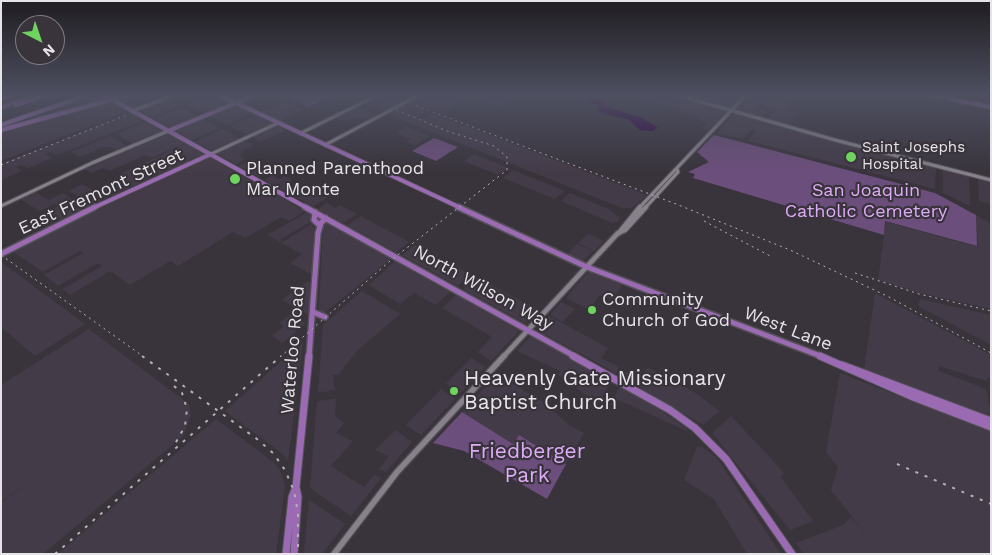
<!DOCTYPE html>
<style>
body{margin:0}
#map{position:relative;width:992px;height:555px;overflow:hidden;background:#39343c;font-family:"Work Sans",sans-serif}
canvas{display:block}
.frame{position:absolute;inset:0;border:2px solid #e7e4e9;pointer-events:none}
.north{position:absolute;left:15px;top:15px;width:50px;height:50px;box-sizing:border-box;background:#39343c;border:1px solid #7f7a81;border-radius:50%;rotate:139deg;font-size:14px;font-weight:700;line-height:20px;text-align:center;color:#e7e4e9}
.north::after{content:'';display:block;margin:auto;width:18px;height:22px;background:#6fd360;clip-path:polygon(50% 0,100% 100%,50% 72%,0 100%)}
</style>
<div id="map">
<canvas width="992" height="555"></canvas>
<div class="frame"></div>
<div class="north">N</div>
</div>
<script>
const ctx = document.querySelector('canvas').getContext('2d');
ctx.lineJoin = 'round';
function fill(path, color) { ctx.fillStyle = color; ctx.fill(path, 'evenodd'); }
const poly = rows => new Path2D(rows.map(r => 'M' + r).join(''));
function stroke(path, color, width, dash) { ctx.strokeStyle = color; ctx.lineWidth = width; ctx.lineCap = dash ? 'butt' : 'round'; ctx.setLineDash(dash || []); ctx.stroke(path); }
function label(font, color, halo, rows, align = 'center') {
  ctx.font = font + ' "Work Sans",sans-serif'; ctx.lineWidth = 4.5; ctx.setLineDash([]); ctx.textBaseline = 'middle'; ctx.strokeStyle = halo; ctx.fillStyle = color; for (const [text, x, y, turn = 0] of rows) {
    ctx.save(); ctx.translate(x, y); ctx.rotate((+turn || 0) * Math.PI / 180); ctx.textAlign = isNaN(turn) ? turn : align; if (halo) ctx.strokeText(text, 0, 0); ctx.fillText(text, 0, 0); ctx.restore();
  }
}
const built = poly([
 [92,95,99,95,109,101,34,120,29,117],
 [132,95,156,95,160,97,133,107,119,100],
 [213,95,229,103,204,113,188,105],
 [382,95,385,95,403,102,383,112,363,104],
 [423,95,519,95,500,107,470,98,443,113,412,101],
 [631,95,671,95,728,111,708,130,701,128,707,123,698,118],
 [683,95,743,95,731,108],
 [751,95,793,104,788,110,800,112,789,125,769,119,776,110,759,105,756,109,767,112,763,117,737,110],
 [165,100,178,106,151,117,139,110],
 [285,102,304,110,280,121,262,112],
 [112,103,127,111,1,161,1,131],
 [407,103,427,111,415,119,419,120,432,113,647,195,632,208,622,208,387,114],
 [235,105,252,113,227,125,210,116],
 [357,107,377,115,370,119,356,117,345,122,335,118],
 [181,108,197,116,170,127,154,119],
 [130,113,144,120,57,155,50,152,45,154,52,158,28,168,21,165,16,167,22,171,1,180,1,164],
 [735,113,936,168,935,189,749,141,756,131,753,129,742,139,717,133],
 [255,115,272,123,248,135,230,126],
 [202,119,219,128,192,140,175,131],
 [146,122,162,131,132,143,117,134],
 [277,125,286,130,261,142,251,137],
 [406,127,407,127,429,136,415,145,407,142,410,139,396,133],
 [223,129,240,139,211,150,195,142],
 [167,133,185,143,151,158,145,155,110,171,103,168,92,173,84,169],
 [111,136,126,146,116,150,111,147,103,147,80,157,71,152],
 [244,141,254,145,241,152,243,154,239,156,245,159,236,164,217,154],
 [186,144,204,154,52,223,42,214,58,206,55,204,39,211,21,199,35,192,49,200,63,193,73,199,79,197,69,191,82,184,97,192,117,186,115,184,125,179,117,175],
 [474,154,508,168,498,175,464,161],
 [209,157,305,211,289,221,281,217,245,238,233,232,178,266,170,261,130,285,110,271,70,295,63,289,102,266,98,263,58,286,44,275,83,253,80,251,43,272,12,251,79,215],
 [249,161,255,165,260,163,272,171,259,177,239,166],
 [513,170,565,191,555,199,503,178],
 [943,170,969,176,970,206,943,193],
 [273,175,280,179,284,176,292,180,288,183,295,187,286,192,264,180],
 [978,179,991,181,991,204,979,201],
 [299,188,307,192,311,190,327,198,313,206,290,194],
 [570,193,611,210,610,211,620,217,618,222,612,223,561,201],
 [327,203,335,208,340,205,357,214,343,223,318,209],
 [308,212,310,214,312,221,280,240,283,242,312,224,314,229,312,273,309,273,290,263,302,254,267,235],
 [976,215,991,224,991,309,920,293,878,280,886,222,978,247],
 [361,216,409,242,396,252,347,225],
 [326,223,392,258,323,314,319,311,323,224],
 [588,234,604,241,594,251,578,243],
 [577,244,593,251,583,261,567,254],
 [415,245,470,274,458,286,402,255],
 [395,261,424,278,450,292,436,305,414,293,400,304,369,285],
 [1,262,85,324,35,356,1,327],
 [588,272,622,285,612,300,599,295,590,310,566,298],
 [476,277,538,310,525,323,463,289],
 [306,282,310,282,309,313,306,314,282,300],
 [362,291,400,314,357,351,338,375,333,375,335,390,318,393,323,325],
 [875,293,991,355,991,378,987,377,987,381,939,366,939,371,986,389,991,413,988,415,864,369],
 [456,295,519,331,491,361,478,352,492,337,442,308],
 [920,299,991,315,991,345,918,306],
 [561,302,575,309,563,322,550,315],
 [291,314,305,322,305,324,283,343,272,336,284,326,279,323],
 [549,316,608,348,601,358,619,367,616,373,537,330],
 [89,329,189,404,191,415,183,436,43,554,1,554,1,503,39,474,1,502,1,385],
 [531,336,611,381,600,402,585,394,558,375,560,371,517,351],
 [303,342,288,461,284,455,225,411],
 [471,358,485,367,461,393,446,384],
 [647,367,694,392,720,411,703,425,624,378,627,372,641,379],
 [840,373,991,431,991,554,804,554,796,543,843,525,851,517,870,540,831,490,838,467,826,452],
 [497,374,543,402,569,425,584,433,566,464,519,435,513,444,462,412],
 [620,386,663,412,687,429,689,432,614,398],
 [441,389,455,399,421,435,406,425],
 [336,399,335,416,344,423,336,433,353,441,331,466,364,487,374,475,381,478,351,516,310,488,317,401],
 [731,416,777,465,784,474,780,476,813,521,790,530,712,433],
 [216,419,273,462,280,470,285,485,276,554,58,554],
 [395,430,412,442,386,472,379,469,389,456,375,450],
 [697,447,702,447,716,457,781,554,747,554,714,499,684,480],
 [309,500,345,524,322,554,304,554]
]);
const green = poly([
 [299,95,329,95,332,96,309,107,291,99],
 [714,135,935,193,976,215,977,246,885,221,884,235,693,178,695,174,688,172,709,162,697,152],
 [434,138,458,147,436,161,412,151],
 [462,412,513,444,519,435,566,464,547,499,464,451,433,443]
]);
const water = poly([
 [595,98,605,102,604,106,642,118,658,128,652,131,640,130,628,119,607,115,598,111,600,106,586,101]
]);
const minorFar2 = poly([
 [677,95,835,140,991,180],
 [132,111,174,95],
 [301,133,378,95],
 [325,145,419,95],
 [211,154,278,123],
 [1,206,92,163,168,131],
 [639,208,746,95],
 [645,208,678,172,677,169]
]);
const minorFar1 = poly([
 [619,233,640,207],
 [503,357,618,233,625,230,646,207]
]);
const minor = poly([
 [334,554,397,472,504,356]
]);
const majorFar2 = poly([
 [104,95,307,208],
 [219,95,461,208],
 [931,95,991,107],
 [16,105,47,95],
 [1,125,87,95],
 [1,130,128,95],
 [168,131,255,95],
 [93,208,211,154]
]);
const majorFar1 = poly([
 [305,207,576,357],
 [458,207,587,267,823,357],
 [315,212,314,220,319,225],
 [1,254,95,207],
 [313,312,325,317],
 [309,357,318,233,321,223,326,218]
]);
const major = poly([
 [573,356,670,410,695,428,726,459,792,554],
 [820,356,913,397,991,427],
 [842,365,991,421],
 [286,554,292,497,296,487,309,356],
 [294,554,298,497,296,487]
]);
const highway = poly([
 [8,95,13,95,1,101,1,98,8,95],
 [31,95,36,95,1,109,1,106,31,95]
]);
const railFar1 = poly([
 [388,95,676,204,790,250,889,297,991,353],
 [1,165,129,114],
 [704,221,772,257],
 [1,255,144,357],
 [855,273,919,294,991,311],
 [280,357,390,261,507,170,507,157,494,146,447,131,396,110]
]);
const rail = poly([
 [142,356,257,439,273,453,285,470,294,491,298,513,298,554],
 [174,386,182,393,187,409,185,426,175,444],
 [897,464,991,504],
 [55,554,281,356]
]);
const markers = [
 [851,157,6,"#6fd360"],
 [235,179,6,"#6fd360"],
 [592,310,5,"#6fd360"],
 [454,391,5,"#6fd360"]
];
const farPoinames = [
 ["Saint Josephs",862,148],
 ["Hospital",862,165]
];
const poiNames = [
 ["Planned Parenthood",246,169],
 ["Mar Monte",246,190],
 ["Community",602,300],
 ["Church of God",602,321]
];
const parkNames = [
 ["San Joaquin",866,191],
 ["Catholic Cemetery",866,212]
];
const streetNames = [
 ["East Fremont Street",101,192,-25],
 ["North Wilson Way",483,288,29],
 ["West Lane",788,329,21],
 ["Waterloo Road",293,350,-85]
];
const nearPoinames = [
 ["Heavenly Gate Missionary",464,379],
 ["Baptist Church",464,403]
];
const nearParknames = [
 ["Friedberger",527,452],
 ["Park",527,476]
];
fill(built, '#443b48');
fill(green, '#6c4e7c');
fill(water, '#330446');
stroke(minorFar2, '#545056', 5);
stroke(minorFar1, '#545056', 7);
stroke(minor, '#545056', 8);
stroke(majorFar2, '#545056', 5.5);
stroke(majorFar1, '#545056', 8);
stroke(major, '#545056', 9);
stroke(highway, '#545056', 3);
stroke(minorFar2, '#86818a', 3);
stroke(minorFar1, '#86818a', 4.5);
stroke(minor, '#86818a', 5.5);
stroke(majorFar2, '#9a6bb3', 4);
stroke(majorFar1, '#9a6bb3', 5);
stroke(major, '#9a6bb3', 7);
fill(highway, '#a85cce');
stroke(railFar1, '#b4b1b6', 1, [2, 4]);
stroke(rail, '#b4b1b6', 2, [3, 7]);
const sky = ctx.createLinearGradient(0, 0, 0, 173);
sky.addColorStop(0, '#1f1d21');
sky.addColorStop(0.55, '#4e5061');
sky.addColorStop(1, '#4e506100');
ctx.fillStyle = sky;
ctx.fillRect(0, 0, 992, 173);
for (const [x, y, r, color] of markers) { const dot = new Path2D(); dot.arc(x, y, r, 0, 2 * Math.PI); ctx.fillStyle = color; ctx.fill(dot); stroke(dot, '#39343c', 2); }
label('15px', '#e7e4e9', '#39343c', farPoinames, 'left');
label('18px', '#e7e4e9', '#39343c', poiNames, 'left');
label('18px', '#ddacf7', '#39343c', parkNames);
label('18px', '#e7e4e9', '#39343c', streetNames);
label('21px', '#e7e4e9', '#39343c', nearPoinames, 'left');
label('21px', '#ddacf7', '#39343c', nearParknames);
</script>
